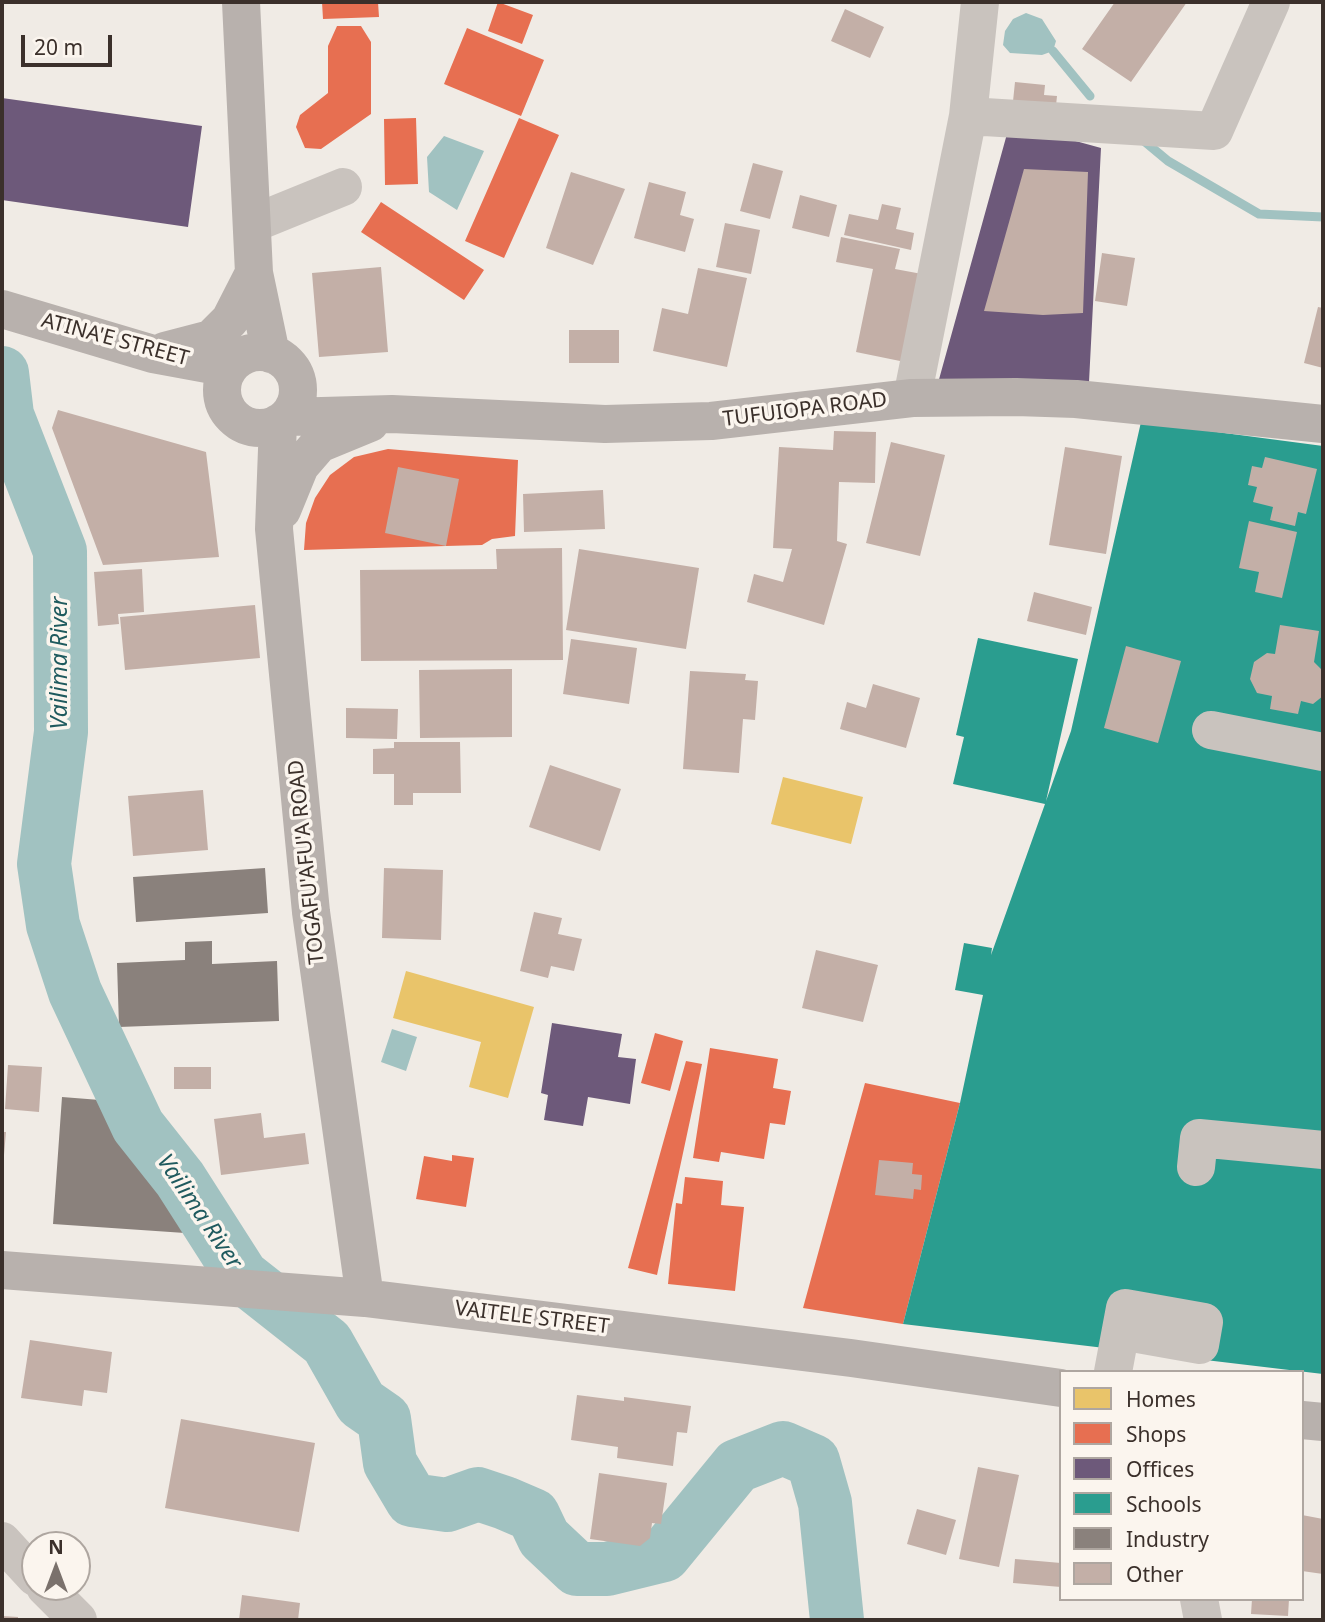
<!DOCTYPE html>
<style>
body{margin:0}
#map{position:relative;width:1325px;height:1622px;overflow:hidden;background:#f0ebe5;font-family:"Noto Sans",sans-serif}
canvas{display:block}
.frame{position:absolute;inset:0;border:4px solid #3b302b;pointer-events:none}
.legend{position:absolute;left:1059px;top:1370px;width:245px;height:231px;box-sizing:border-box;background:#fbf5ee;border:2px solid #aea6a0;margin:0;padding:9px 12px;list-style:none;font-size:21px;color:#3b302b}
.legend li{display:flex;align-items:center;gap:14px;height:35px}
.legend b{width:35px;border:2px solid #aea6a0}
.north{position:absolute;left:21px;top:1531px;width:70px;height:70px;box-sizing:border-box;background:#fbf5ee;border:2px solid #aea6a0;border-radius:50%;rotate:0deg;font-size:19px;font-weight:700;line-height:28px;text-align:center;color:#3b302b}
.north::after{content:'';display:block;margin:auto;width:24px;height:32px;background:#7a716c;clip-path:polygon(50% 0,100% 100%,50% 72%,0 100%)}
.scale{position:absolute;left:21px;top:35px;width:91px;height:32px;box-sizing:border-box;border:4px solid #3b302b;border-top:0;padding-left:9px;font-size:21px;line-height:24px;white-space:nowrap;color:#3b302b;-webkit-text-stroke:5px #fbf5ee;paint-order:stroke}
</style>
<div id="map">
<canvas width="1325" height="1622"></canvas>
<div class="frame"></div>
<ul class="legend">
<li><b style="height:19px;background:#e9c46a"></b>Homes</li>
<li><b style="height:19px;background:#e76f51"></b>Shops</li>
<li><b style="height:19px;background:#6d597a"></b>Offices</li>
<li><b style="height:19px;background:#2a9d8f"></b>Schools</li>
<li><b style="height:19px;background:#8a817c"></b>Industry</li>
<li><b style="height:19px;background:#c3afa7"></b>Other</li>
</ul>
<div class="north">N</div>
<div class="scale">20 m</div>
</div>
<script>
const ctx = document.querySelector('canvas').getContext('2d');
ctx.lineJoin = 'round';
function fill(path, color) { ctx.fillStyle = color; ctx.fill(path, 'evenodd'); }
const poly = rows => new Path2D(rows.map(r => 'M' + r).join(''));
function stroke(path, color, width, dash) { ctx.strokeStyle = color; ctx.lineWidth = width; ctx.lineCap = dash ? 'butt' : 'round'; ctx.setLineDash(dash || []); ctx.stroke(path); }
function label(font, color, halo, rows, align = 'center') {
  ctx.font = font + ' "Noto Sans",sans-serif'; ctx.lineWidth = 7; ctx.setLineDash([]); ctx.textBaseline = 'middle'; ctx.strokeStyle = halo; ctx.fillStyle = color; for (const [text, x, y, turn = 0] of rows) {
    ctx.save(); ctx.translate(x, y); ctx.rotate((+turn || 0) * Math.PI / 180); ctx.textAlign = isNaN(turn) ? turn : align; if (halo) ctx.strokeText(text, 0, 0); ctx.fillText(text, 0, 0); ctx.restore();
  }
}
const water = poly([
 [1026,13,1042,19,1056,41,1053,51,1042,55,1010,53,1003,45,1005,31,1013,19],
 [444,136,484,151,457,210,429,192,427,157],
 [392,1029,417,1037,406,1071,381,1062]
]);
const homes = poly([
 [783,777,863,797,851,844,771,824],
 [406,971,534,1007,508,1098,469,1087,481,1042,393,1018]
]);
const shops = poly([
 [322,2,378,2,379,17,323,19],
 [498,2,533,15,522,44,488,31],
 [337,26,361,26,371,42,371,114,321,149,305,148,296,127,300,115,328,93,328,46],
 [467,28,544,60,521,116,444,84],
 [416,118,418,184,385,185,384,119],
 [519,118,559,135,504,258,465,241],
 [381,202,484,270,464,300,361,232],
 [388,449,518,460,515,536,492,539,482,545,304,550,306,523,315,498,330,475,354,457],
 [655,1033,683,1041,670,1091,641,1083],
 [710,1048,778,1059,773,1088,791,1091,785,1125,770,1123,764,1159,721,1152,719,1162,693,1158],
 [686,1061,702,1064,657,1275,628,1268],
 [865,1083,960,1103,903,1324,803,1308],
 [452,1155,474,1158,466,1207,416,1199,424,1156,452,1161],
 [685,1177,723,1181,721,1205,744,1207,735,1291,668,1284,676,1203,682,1204],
 [1171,1208,1212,1213,1209,1238,1225,1240,1214,1318,1147,1309,1157,1233,1168,1234]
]);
const offices = poly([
 [2,98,202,126,188,227,2,200],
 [1010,123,1101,148,1089,382,938,383],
 [552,1023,622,1034,618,1057,636,1059,630,1104,588,1097,583,1126,544,1120,548,1095,541,1093]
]);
const schools = poly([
 [1141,422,1323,446,1323,1374,903,1324,960,1103,983,995,955,990,964,943,992,948,991,955,1045,804,953,784,964,737,956,735,978,638,1078,659,1046,801,1071,731]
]);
const industry = poly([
 [265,868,268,913,136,922,133,877],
 [212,941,212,964,277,961,279,1021,119,1027,117,963,185,960,185,942],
 [62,1097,100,1100,185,1233,53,1224]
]);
const stream = poly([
 [1053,51,1090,96],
 [1144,141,1168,161,1259,214,1323,217]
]);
const river = poly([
 [2,373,7,415,60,551,61,732,44,864,53,925,75,992,138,1126,180,1179,242,1276,327,1343,361,1403,384,1419,390,1463,412,1500,447,1505,478,1494,505,1503,533,1515,544,1538,577,1569,607,1569,664,1555,737,1466,783,1448,813,1461,825,1503,837,1620]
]);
const building = poly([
 [1115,2,1187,2,1131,82,1082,49],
 [845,9,884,27,870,58,831,41],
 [1015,82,1045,85,1044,95,1057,96,1055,115,1012,111],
 [753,163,783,171,770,219,740,211],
 [1024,169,1088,172,1083,313,1043,315,984,311],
 [571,172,625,189,593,265,546,248],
 [649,182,686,192,680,215,694,219,685,252,634,238],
 [800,195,837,205,829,237,792,228],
 [882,204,901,208,896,229,914,233,911,250,844,235,849,214,878,220],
 [725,223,760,230,751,274,716,267],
 [841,237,900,249,895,269,922,274,905,362,856,352,873,269,836,262],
 [1102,253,1135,258,1127,306,1095,301],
 [381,267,388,352,319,357,312,273],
 [698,268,747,278,727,367,653,351,662,308,688,314],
 [1318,307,1323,308,1323,368,1304,363],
 [569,330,619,330,619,363,569,363],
 [58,410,206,452,219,557,103,565,52,428],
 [834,431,876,432,875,483,839,482,837,541,847,544,824,625,747,602,754,574,783,582,792,549,773,548,779,447,833,450],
 [891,442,945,455,920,556,866,543],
 [1065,447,1122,456,1106,554,1049,545],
 [1265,457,1317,469,1306,514,1298,512,1295,526,1270,520,1273,507,1253,502,1257,487,1248,485,1252,466,1262,468],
 [398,467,459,479,446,546,385,533],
 [603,490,605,529,524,532,523,494],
 [1249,521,1297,532,1282,598,1255,592,1259,572,1239,568],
 [562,548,563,660,361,661,360,570,497,569,496,549],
 [579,549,699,568,686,649,566,630],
 [142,569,144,612,118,614,119,624,98,626,94,572],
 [1034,592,1092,607,1086,635,1027,621],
 [255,605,260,658,125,670,120,617],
 [1280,625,1319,631,1314,662,1323,671,1323,696,1313,704,1301,701,1298,714,1270,709,1272,696,1257,693,1250,679,1254,662,1267,653,1275,654],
 [571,639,637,648,629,704,563,694],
 [1126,646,1181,661,1158,743,1104,728],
 [512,669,512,737,420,738,419,670],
 [690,671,746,674,745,680,758,681,755,720,743,719,739,773,683,769],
 [873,684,920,698,906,748,840,729,847,702,866,708],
 [346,708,398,709,397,739,346,738],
 [394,742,460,742,461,793,413,793,413,805,394,805,394,774,373,774,373,749,394,748],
 [550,765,621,789,600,851,529,827],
 [203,790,208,850,133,856,128,796],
 [384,868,443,870,441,940,382,938],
 [534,912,562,918,558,934,582,939,574,971,551,966,548,978,520,971],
 [816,950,878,965,863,1022,802,1008],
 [8,1065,42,1067,39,1112,5,1109],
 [174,1067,211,1067,211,1089,174,1089],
 [261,1113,264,1138,305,1133,309,1164,221,1175,214,1119],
 [2,1132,6,1132,4,1155,2,1155],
 [879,1160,913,1163,912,1174,922,1175,921,1190,914,1189,913,1199,875,1195],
 [30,1340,112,1352,107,1393,84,1390,82,1406,21,1398],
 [577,1395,624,1401,624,1397,691,1406,687,1433,677,1432,673,1466,617,1458,618,1447,571,1440],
 [181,1419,315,1443,299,1532,165,1508],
 [978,1467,1019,1475,999,1567,959,1559],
 [599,1473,667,1483,661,1524,652,1523,650,1538,640,1546,590,1539],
 [917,1509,956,1520,946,1555,907,1544],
 [1302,1515,1323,1519,1323,1574,1302,1571],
 [1015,1559,1061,1563,1061,1587,1013,1583],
 [242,1595,300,1603,298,1620,239,1620],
 [1252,1599,1289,1599,1288,1616,1251,1614],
 [2,1616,18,1617,18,1620,2,1620]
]);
const minor = poly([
 [968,116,1214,131,1271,2],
 [252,224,343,187],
 [912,398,968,116,980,2],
 [1211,730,1323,752],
 [1196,1167,1199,1138,1323,1150],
 [1113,1372,1125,1308,1204,1322,1200,1345,1121,1331],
 [2,1541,35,1577],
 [45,1587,78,1620],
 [1199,1599,1203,1620]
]);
const major = poly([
 [241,2,254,273,271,354],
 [2,309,153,354,229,368],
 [165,351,211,339,230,320,254,273],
 '222 390a38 38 0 1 1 76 0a38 38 0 1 1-76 0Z',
 [287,417,392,414,605,424,711,421,912,398,1016,397,1076,399,1323,424],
 [278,423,274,529,311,912,365,1298],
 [282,510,300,466,319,444,370,423],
 [2,1270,365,1298,851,1358,1061,1388],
 [1302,1420,1323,1422]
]);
const streetNames = [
 ["ATINA'E STREET",115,340,15],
 ["TUFUIOPA ROAD",805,410,-7],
 ["TOGAFU'AFU'A ROAD",307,862,-96],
 ["VAITELE STREET",532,1318,7]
];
const waterNames = [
 ["Vailima River",60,663,-90],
 ["Vailima River",199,1212,56]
];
fill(water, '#a1c2c1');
fill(homes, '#e9c46a');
fill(shops, '#e76f51');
fill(offices, '#6d597a');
fill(schools, '#2a9d8f');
fill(industry, '#8a817c');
stroke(stream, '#a1c2c1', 9);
stroke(river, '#a1c2c1', 54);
fill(building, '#c3afa7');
stroke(minor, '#c9c3be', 38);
stroke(major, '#b8b1ad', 38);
label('21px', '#3b302b', '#fbf5ee', streetNames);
label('italic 23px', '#1f5a5e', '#fbf5ee', waterNames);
</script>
